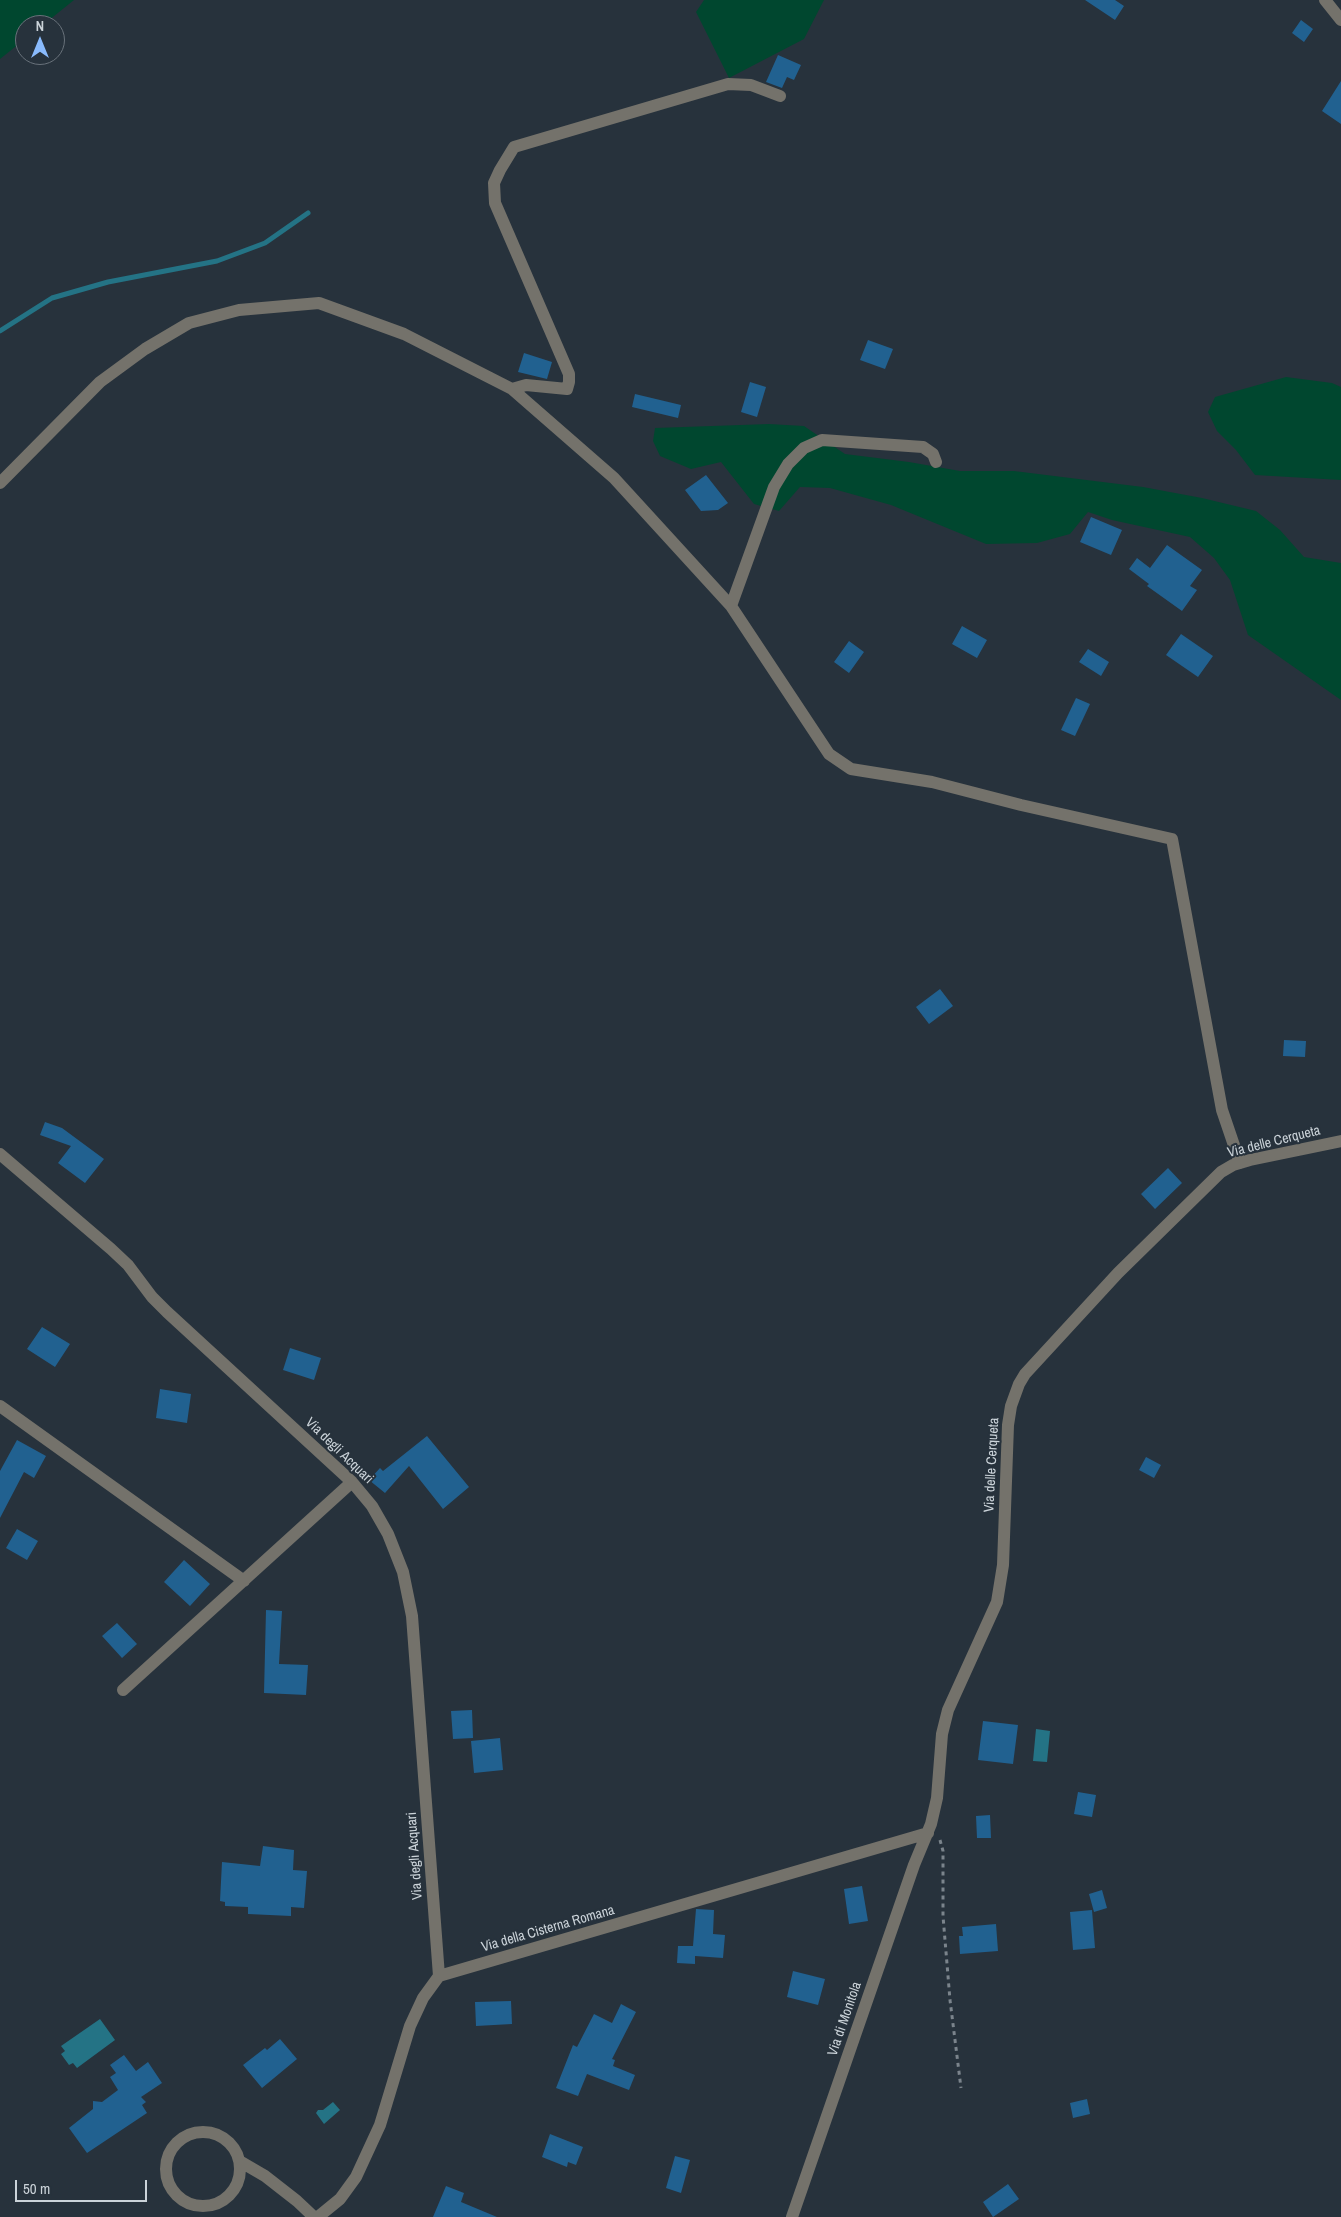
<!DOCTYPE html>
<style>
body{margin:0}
#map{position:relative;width:1341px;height:2217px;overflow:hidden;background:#27323c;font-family:"Archivo Narrow",sans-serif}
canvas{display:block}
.north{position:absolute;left:15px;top:15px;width:50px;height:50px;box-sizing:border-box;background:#27323c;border:1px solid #69727b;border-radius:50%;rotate:0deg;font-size:14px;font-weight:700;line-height:20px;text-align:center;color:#cbd3d9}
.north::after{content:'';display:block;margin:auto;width:18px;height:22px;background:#89bafc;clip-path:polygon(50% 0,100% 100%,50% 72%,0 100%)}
.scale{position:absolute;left:15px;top:2180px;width:132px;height:22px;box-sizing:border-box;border:2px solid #cbd3d9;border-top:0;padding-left:6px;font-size:15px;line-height:18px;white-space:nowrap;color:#cbd3d9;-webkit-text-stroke:4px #27323c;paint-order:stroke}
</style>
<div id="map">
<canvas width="1341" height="2217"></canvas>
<div class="north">N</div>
<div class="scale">50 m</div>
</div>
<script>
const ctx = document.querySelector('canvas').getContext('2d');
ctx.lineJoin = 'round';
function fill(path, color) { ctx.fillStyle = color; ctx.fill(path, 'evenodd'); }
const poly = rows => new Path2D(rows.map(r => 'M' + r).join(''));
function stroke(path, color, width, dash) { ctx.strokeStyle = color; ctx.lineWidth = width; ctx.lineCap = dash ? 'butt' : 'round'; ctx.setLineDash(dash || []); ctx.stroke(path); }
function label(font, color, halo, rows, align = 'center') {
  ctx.font = font + ' "Archivo Narrow",sans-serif'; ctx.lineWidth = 4; ctx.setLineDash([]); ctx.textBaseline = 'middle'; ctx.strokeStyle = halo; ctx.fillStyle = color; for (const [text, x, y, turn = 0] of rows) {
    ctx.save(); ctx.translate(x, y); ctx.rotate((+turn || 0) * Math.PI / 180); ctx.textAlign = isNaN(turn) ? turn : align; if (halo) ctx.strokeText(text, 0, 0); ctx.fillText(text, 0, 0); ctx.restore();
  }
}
const green = poly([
 [0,0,74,0,43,25,25,25,25,39,0,59],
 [704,0,824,0,804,39,729,78,696,12],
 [1286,377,1332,383,1341,387,1341,480,1255,475,1236,450,1217,431,1208,412,1215,397],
 [769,424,804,426,845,454,909,462,960,471,1014,471,1143,487,1202,498,1256,511,1280,530,1304,557,1341,563,1341,700,1248,635,1230,580,1214,558,1190,537,1112,520,1088,512,1070,534,1037,543,986,544,891,505,830,488,800,487,779,511,754,504,721,462,691,469,660,456,653,441,655,428]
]);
const water = poly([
 [1036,1729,1050,1731,1047,1762,1033,1761],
 [100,2019,115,2040,77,2068,73,2063,69,2065,61,2054,65,2051,61,2046],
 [333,2102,340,2110,324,2124,316,2113,318,2110,323,2110]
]);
const stream = poly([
 [0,331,52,298,108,282,217,261,265,243,308,213]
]);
const building = poly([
 [1085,0,1115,0,1124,6,1115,20],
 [1301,20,1313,29,1304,42,1292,33],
 [778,55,801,65,794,80,787,77,782,88,766,82],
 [1341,81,1341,124,1322,111],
 [868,340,893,349,885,369,860,360],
 [524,353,552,362,547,379,518,372],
 [750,382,766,387,757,417,741,412],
 [635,394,681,405,678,418,632,407],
 [706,475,728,503,718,510,701,511,685,490],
 [1091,517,1122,530,1111,555,1080,542],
 [1167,545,1202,570,1190,586,1197,590,1182,611,1147,586,1149,584,1129,569,1137,558,1150,568],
 [962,626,987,640,977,658,952,644],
 [1181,634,1213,656,1198,677,1166,655],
 [849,641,864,652,849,673,834,662],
 [1088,649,1109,662,1101,676,1079,662],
 [1076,698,1090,704,1075,736,1061,730],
 [940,989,953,1006,929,1024,916,1007],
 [1284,1040,1306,1041,1305,1057,1283,1056],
 [45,1122,62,1128,104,1159,85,1183,58,1163,71,1146,40,1135],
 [1168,1168,1182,1183,1155,1209,1141,1194],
 [42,1327,70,1344,55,1367,27,1349],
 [290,1348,321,1358,314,1380,283,1370],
 [160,1389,191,1394,187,1423,156,1418],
 [427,1436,469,1487,443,1509,409,1466,385,1493,369,1480,380,1468,383,1471],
 [17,1440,46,1456,34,1478,24,1472,0,1518,0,1471],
 [1146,1457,1161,1465,1154,1478,1139,1470],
 [17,1529,38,1541,27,1560,6,1548],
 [184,1560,210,1584,190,1606,164,1582],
 [266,1610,282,1611,279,1664,308,1665,306,1695,264,1693],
 [117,1623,137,1644,122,1658,102,1636],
 [472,1710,473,1738,453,1739,451,1711],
 [983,1721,1018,1725,1013,1764,978,1760],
 [500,1738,503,1770,474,1773,471,1741],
 [1078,1792,1096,1795,1092,1817,1074,1814],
 [990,1815,991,1838,977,1838,976,1816],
 [263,1846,294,1850,293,1870,307,1871,304,1908,291,1907,291,1916,248,1914,248,1907,225,1906,225,1902,220,1901,222,1862,260,1866],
 [862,1886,868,1921,849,1924,844,1889],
 [1102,1890,1107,1908,1094,1912,1089,1894],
 [696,1909,714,1910,713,1934,725,1935,723,1958,695,1956,695,1964,677,1963,678,1946,693,1946],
 [1092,1910,1095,1948,1073,1950,1070,1912],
 [996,1924,998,1951,960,1954,959,1936,963,1936,962,1927],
 [793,1971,825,1979,818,2005,787,1997],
 [511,2001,512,2024,476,2026,475,2002],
 [621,2004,636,2012,612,2059,615,2060,613,2066,635,2075,629,2090,587,2074,578,2096,556,2088,573,2045,577,2047,594,2014,612,2023],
 [280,2039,297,2059,262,2088,243,2065,265,2048,267,2050],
 [124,2055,136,2071,148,2062,162,2083,141,2097,146,2102,142,2105,147,2113,87,2153,69,2128,93,2109,93,2101,102,2102,118,2090,110,2077,116,2073,110,2065],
 [1087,2099,1090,2114,1073,2118,1070,2103],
 [550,2134,583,2147,576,2165,568,2162,567,2167,542,2157],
 [675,2156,690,2160,681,2193,666,2188],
 [1008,2184,1019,2199,993,2217,983,2202],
 [446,2186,464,2193,461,2202,497,2217,433,2217]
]);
const path = poly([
 [940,1840,943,1851,943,1916,950,2000,961,2088]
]);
const minor = poly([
 [1325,0,1341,20],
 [512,389,526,385,567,389,569,382,569,374,495,203,494,183,500,170,514,147,728,84,751,85,780,96],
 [0,483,100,382,145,349,189,323,239,310,319,303,404,334,512,389,614,478,731,606,829,754,851,769,932,782,1021,805,1172,839,1222,1110,1240,1163],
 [731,606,774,487,788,464,804,448,822,440,923,447,933,454,936,462],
 [0,1154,111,1249,128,1265,152,1297,167,1312,352,1482,372,1506,388,1534,403,1572,412,1616,439,1976],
 [0,1406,244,1581],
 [123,1690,352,1482],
 '166 2169a37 37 0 1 1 74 0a37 37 0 1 1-74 0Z',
 [241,2162,265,2176,297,2201,314,2217],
 [318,2217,340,2199,356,2177,380,2125,410,2026,423,1998,439,1976,928,1833],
 [792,2217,914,1865,931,1824,937,1798,942,1734,948,1710,997,1602,1003,1565,1008,1425,1011,1406,1019,1384,1025,1374,1118,1273,1221,1172,1233,1165,1250,1160,1341,1141]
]);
const streetNames = [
 ["Via delle Cerqueta",1274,1142,-14],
 ["Via degli Acquari",339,1451,44],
 ["Via delle Cerqueta",992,1465,-87],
 ["Via degli Acquari",415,1856,-94],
 ["Via della Cisterna Romana",548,1929,-16],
 ["Via di Monitola",845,2019,-71]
];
fill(green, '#00472f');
fill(water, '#247385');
stroke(stream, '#247385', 5);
fill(building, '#216190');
stroke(path, '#7b848c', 3, [4, 4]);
stroke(minor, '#74726b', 12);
label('14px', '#cbd3d9', '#27323c', streetNames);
</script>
